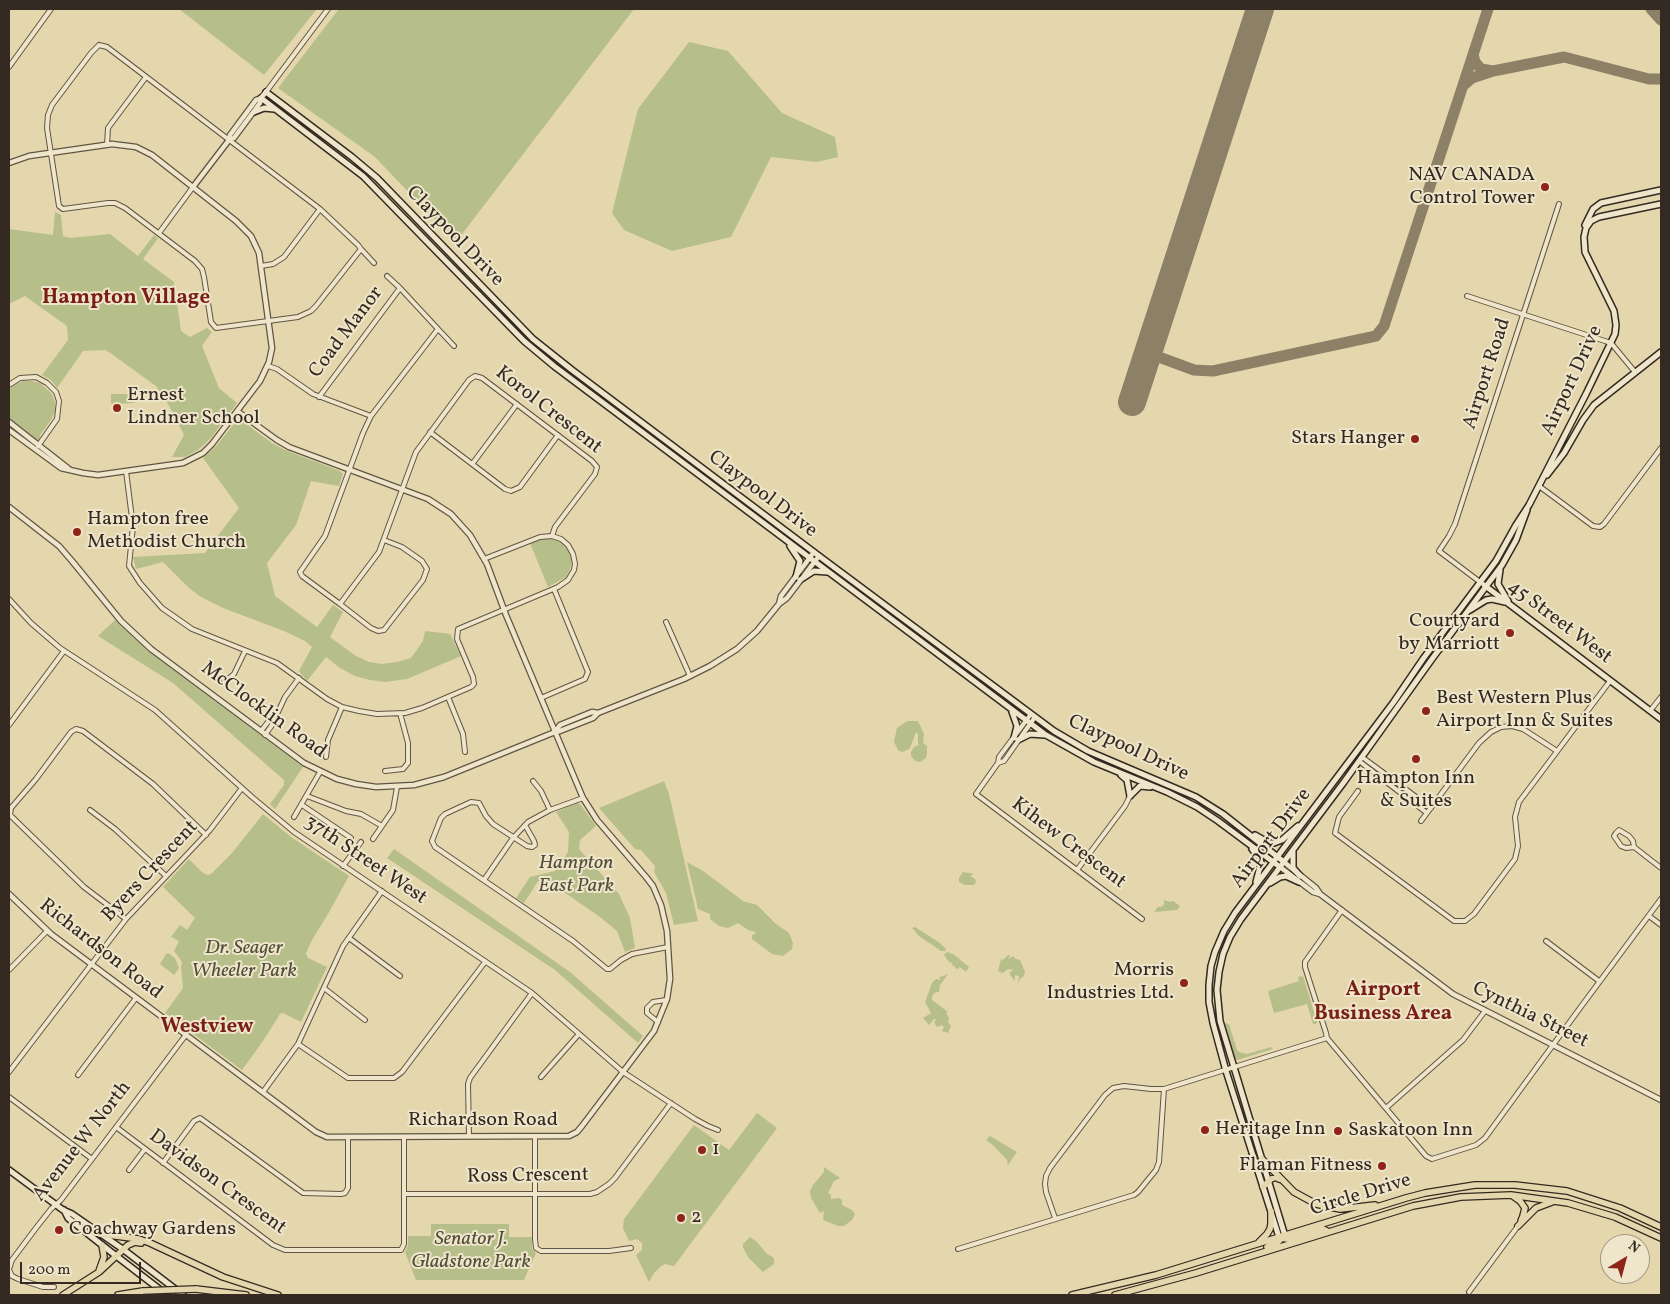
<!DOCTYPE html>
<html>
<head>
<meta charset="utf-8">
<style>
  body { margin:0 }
  #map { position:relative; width:1670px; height:1304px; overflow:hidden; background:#e5d7ad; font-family:Vollkorn,serif }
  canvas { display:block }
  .frame { position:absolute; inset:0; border:10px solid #342a21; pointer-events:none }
  .north { position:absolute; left:1600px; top:1234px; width:50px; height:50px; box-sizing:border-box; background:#eee5ca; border:1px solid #a49a86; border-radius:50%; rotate:37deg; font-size:14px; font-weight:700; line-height:20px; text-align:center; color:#342a21 }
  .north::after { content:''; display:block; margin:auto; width:18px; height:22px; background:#8f2418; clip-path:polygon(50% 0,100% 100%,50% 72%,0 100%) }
  .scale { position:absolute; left:20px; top:1262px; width:121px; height:22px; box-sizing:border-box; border:2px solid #342a21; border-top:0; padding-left:6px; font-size:15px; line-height:18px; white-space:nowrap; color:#342a21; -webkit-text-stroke:4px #eee5ca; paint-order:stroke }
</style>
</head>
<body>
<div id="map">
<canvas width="1670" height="1304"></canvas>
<div class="frame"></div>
<div class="north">N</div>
<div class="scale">200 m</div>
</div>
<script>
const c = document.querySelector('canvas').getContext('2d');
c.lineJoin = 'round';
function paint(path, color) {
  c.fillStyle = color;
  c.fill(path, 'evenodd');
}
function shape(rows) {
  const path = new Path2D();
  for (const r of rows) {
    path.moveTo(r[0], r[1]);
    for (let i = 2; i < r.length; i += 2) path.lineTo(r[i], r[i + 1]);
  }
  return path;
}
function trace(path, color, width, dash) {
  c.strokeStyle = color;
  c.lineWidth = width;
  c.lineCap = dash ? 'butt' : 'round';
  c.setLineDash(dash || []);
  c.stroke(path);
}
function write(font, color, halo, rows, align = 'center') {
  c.font = font + ' Vollkorn,serif';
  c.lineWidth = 4;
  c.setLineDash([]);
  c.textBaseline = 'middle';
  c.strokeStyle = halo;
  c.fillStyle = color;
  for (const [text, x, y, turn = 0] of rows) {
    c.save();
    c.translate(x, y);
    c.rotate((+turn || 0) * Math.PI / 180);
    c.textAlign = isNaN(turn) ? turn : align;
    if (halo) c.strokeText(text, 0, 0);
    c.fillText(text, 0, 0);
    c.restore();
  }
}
paint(shape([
  [179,9,317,9,264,75],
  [339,9,634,9,456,242,375,157,278,88],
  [689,42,728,51,782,113,835,137,838,157,817,162,771,157,731,237,672,251,624,230,612,213,638,109],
  [303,126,318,135,375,181,532,342,545,353,798,543,805,551,539,350,518,330,368,176],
  [55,212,61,215,63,236,70,238,110,234,138,256,154,235,158,238,143,259,174,282,181,331,190,337,207,328,212,332,202,346,219,388,237,403,211,438,198,450,185,457,172,457,184,435,167,402,156,386,106,350,83,351,57,388,51,380,42,375,68,340,67,326,25,296,9,304,9,229,53,235],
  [23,381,31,381,40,383,51,393,55,402,55,411,51,420,40,435,41,439,37,440,9,420,9,390,13,386],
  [111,394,135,394,135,403,111,404],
  [237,420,242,421,272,443,285,450,340,471,343,474,339,486,311,481,296,525,267,563,275,596,317,627,333,605,343,612,330,637,356,656,369,662,382,664,397,662,411,658,423,641,425,631,450,634,461,656,407,679,385,682,370,680,355,676,340,668,326,657,307,681,299,671,312,647,305,641,284,631,223,608,201,597,189,588,163,562,136,569,133,557,205,553,239,508,203,458,217,445],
  [547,538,557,540,564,545,570,553,572,561,570,569,566,577,548,587,530,543],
  [846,582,861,591,1023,715],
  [115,620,148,651,303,767,275,809,270,804,284,785,284,780,173,683,98,636],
  [907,721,918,721,924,734,923,743,927,746,927,752,926,758,920,762,915,761,911,756,911,752,914,747,919,745,918,744,918,735,916,732,910,748,907,750,902,752,898,750,894,742,897,728],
  [1063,743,1185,796,1214,813,1241,833,1205,809,1179,795,1093,758],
  [664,781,669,794,698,921,674,925,666,893,654,872,655,866,641,850,635,849,599,808],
  [577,803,580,804,596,826,580,840,579,849,619,894,630,918,635,948,625,952,617,931,600,917,548,881,538,881,524,903,516,898,530,877,555,871,568,852,569,832,556,812],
  [263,814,291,837,349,876,328,914,312,940,306,953,308,958,327,967,301,1022,283,1013,280,1014,263,1041,242,1070,165,1013,183,988,181,966,182,962,174,951,179,941,171,937,180,925,187,930,195,918,163,887,189,859,203,873,208,875,211,874,232,853],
  [394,849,570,972,643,1036,638,1043,555,970,387,858],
  [687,862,703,871,743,901,757,905,776,924,789,933,793,943,792,949,783,956,772,954,752,939,752,935,755,934,756,932,748,930,738,923,728,928,719,926,710,919,710,914,698,909],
  [963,872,974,874,970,876,975,879,976,882,974,885,965,885,959,882,959,878],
  [1164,900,1170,902,1173,901,1180,906,1177,910,1154,912,1158,907,1161,907,1164,905],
  [915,927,940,943,946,949,945,951,941,951,919,936,912,928],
  [947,952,953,954,969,967,966,972,960,967,958,969,955,968,955,965,953,967,952,963,949,962,944,955],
  [168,953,175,958,179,968,174,975,160,964,166,954],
  [1008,955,1010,955,1008,959,1013,956,1016,959,1020,960,1025,972,1024,976,1020,979,1018,985,1019,976,1015,975,1015,981,1010,975,1010,972,1014,970,1008,969,1003,973,998,971,1001,959,1003,960],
  [947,974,948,974,940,985,939,992,936,992,932,996,932,1000,948,1012,946,1013,949,1018,948,1022,951,1026,948,1033,942,1031,944,1027,942,1025,937,1027,936,1026,934,1022,936,1019,934,1019,929,1025,923,1018,931,1013,925,1002,932,983,936,979,941,980,939,977,944,976],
  [1303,976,1317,1022,1316,1024,1313,1024,1307,1004,1274,1013,1268,991,1299,981,1298,977],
  [1225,1023,1229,1024,1237,1050,1239,1052,1247,1054,1271,1047,1273,1049,1237,1060,1234,1057],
  [757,1113,777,1128,674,1266,665,1264,660,1267,654,1273,649,1282,636,1255,642,1250,642,1243,637,1239,629,1241,623,1228,624,1219,694,1125,729,1150],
  [990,1136,1017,1152,1008,1165,1007,1160,994,1146,986,1140],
  [824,1167,840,1178,834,1181,828,1193,831,1195,831,1199,839,1198,842,1200,842,1205,852,1210,855,1214,852,1220,844,1226,838,1226,823,1220,824,1211,820,1213,811,1198,810,1191,813,1185,824,1172],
  [431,1224,509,1224,509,1237,532,1237,532,1249,536,1253,524,1280,416,1280,405,1252,408,1245,408,1236,431,1236],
  [750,1237,757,1242,766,1253,774,1258,774,1264,763,1272,748,1257,743,1247,743,1244]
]), '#b6be89');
trace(shape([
  [1651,9,1661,20],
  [1493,71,1564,57,1649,79,1661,79],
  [1463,86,1472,78,1493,71,1481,69,1475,62,1473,54],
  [1148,353,1194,370,1213,371,1376,336,1384,326,1488,9]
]), '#8c8067', 11);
trace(shape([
  [1132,402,1260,9]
]), '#8c8067', 28);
const minor = shape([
  [99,45,107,47,320,209,358,245,361,249,316,306,311,311,298,317,216,328,211,322,204,277,202,269,195,261,162,236,125,208,115,203,108,203,63,209,59,206,47,128,48,115,52,105,91,53,99,45],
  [9,67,51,9],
  [266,92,328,9],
  [107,145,108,128,146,77],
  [159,233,193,187],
  [361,249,374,263],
  [261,266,273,264,284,257,320,209],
  [387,276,400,288],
  [1467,296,1611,343,1635,372],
  [438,329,454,346],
  [268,366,277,369,313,394,371,416],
  [9,385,20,378,36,377,47,383,56,392,59,401,57,419,38,446],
  [319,397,400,288,438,329,371,416,363,433,325,536,300,572,302,576,340,604,379,552,416,452,469,380,475,376,482,378,592,461,597,467,595,474,555,527,552,536],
  [430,432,505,489,511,491,520,487,558,435],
  [473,463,517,404],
  [126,471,133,526,129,566,140,583,162,608,192,629,277,663,327,699,342,707,359,711,377,714,405,713,422,708,471,687,474,684,473,677,457,639,458,629,558,587,568,580,574,570,575,564,573,554,568,545,561,539,552,536,540,537,484,559],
  [1539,486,1593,526,1600,527,1604,524,1661,448],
  [1480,582,1439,551,1449,536,1455,524,1559,204],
  [9,599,31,623,60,648,155,710,252,797,294,832,532,993,623,1072,695,1119,708,1126,718,1130],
  [340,604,371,628,378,631,384,630,423,580,427,569,422,561,402,547,384,540],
  [666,622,690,676],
  [223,683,234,674,245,651],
  [448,697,463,734,465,752],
  [541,698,585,679,588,672,554,589],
  [1650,711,1661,697],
  [1031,714,999,757,998,763,976,794,1142,919],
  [9,725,64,651],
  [261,731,268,722,274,719],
  [265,735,272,725,285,697,299,678],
  [326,757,328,740,342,707],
  [1362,757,1431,808],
  [1359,761,1427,813],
  [998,763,1004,761,1035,717],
  [385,771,403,769,408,763,408,743,400,713],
  [533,781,541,791,550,810],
  [1358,791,1339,817,1335,833,1454,921,1465,921,1474,914,1515,859,1518,846,1515,817,1519,802,1610,681],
  [307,796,346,811,361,814,382,826],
  [302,805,351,838],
  [90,810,115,829,166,876],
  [294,817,320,772],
  [1421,821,1479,743,1491,732,1501,727,1512,726,1523,729,1557,751],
  [525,825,534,841,535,845,532,847,527,846,493,824,486,816,479,803,471,802,445,814,441,818,432,841,435,847,573,941,607,969,610,969,621,960,632,954,668,947],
  [373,839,393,810,397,787],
  [1634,847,1626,848,1621,846,1614,836,1616,833,1619,830,1629,836,1633,841,1634,847,1661,868],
  [343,866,361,842],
  [1077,870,1125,806,1130,796],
  [484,880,513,838,528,822,550,810,583,798],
  [1342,910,1305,962,1305,967,1326,1033,1327,1038,1426,1156,1432,1159,1476,1145,1485,1138,1580,1008,1661,899],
  [1649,916,1661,925],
  [126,919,84,887,10,815,11,808,36,779,71,732,76,729,83,731,153,784,206,835],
  [349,938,400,976],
  [1546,941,1599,981],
  [9,970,47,931],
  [324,988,365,1020],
  [658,1022,647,1013,647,1008,653,1002,666,1000],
  [298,1044,348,1078,394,1078,402,1072,485,962],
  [9,1072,126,919,210,830,242,788],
  [78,1075,136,998],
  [541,1077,579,1034],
  [263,1092,298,1044,343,946,382,891],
  [9,1097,92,1159],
  [1386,1108,1463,1040,1485,1011],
  [116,1127,273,1245,285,1250,401,1250,404,1244,404,1137],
  [469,1136,468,1084,470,1078,532,993],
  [535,1137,535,1239,536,1248,541,1251,609,1251,631,1248],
  [163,1163,194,1121,200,1118,303,1193,341,1194,345,1193,348,1188,348,1137],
  [129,1170,145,1149],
  [404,1194,590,1194,597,1192,609,1184,615,1178,671,1103],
  [1055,1218,1046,1192,1045,1184,1046,1176,1050,1168,1105,1095,1113,1088,1124,1086,1151,1089,1164,1089,1327,1038],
  [958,1249,1134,1195,1138,1192,1156,1170,1159,1162,1164,1089],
  [9,1269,12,1260,36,1228,51,1209,61,1200,185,1036],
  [9,1270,12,1276,18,1279,43,1287,54,1287],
  [1469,1292,1518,1226]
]);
const tertiary = shape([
  [229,140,234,138,260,103,261,98,266,92],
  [9,163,29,156,112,144,136,147,152,155,236,221,251,236,259,253,272,348,269,362,260,381,212,444,203,453,183,463,98,475,83,473,61,468,9,430],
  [193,187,229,140,230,135,256,100,261,98],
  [9,422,69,469],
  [9,507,59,546,72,561,121,621,151,649,304,763,337,779,356,784,376,787,414,785,444,777,555,732,560,731,593,718,598,713,684,679,710,666,737,649,757,631,779,604,787,598,819,556],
  [779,604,781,596,814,552],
  [555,732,560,725,592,712,598,713],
  [1284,862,1316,888,1320,894,1453,994,1661,1100],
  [1280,867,1313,892,1320,894],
  [9,894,51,934,316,1132,327,1137,569,1136,577,1132,582,1126,654,1031,667,999,670,979,667,931,661,905,653,886,646,877,597,820,583,798,506,615,487,564,470,535,451,514,428,499,289,447,277,440,237,411]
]);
const secondary = shape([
  [266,92,352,157,377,178,533,339,572,370,819,556,1054,731,1088,751,1196,797,1223,814,1284,862],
  [261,98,363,176,524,341,554,366,1046,735,1094,762,1167,792,1197,807,1218,821,1280,867],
  [254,112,264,108,274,109],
  [1585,225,1593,209,1601,203,1661,190],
  [1547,475,1564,453,1583,420,1594,405,1661,352],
  [790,546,800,561,796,577],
  [1500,570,1498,584,1508,601],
  [800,580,814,571,827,572],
  [1484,585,1661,719],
  [1470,610,1486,600,1492,599,1505,602],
  [1012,712,1017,726,1014,738],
  [1018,740,1030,734,1044,735],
  [1121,775,1127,780,1130,796],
  [1130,796,1140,786,1150,787],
  [1255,835,1269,843,1274,843,1282,840,1298,826],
  [1252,849,1260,859,1261,863,1256,882],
  [1293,852,1293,868,1300,876],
  [1270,883,1280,877,1286,876,1299,882],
  [9,1170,63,1210,72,1214,124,1250,183,1295],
  [64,1210,68,1218,102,1245,167,1295],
  [1285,1236,1220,1021,1217,990,1219,972,1223,954,1230,937,1241,919,1344,782,1432,659,1502,565,1516,540,1527,510],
  [1279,1237,1226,1071,1213,1023,1209,1002,1209,985,1211,966,1215,952,1224,931,1235,913,1393,703,1423,659,1496,561,1516,525,1529,505,1586,394,1615,334,1616,325,1614,311,1585,252,1584,237,1586,228,1591,221,1599,217,1661,204]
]);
const trunk = shape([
  [1262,1159,1294,1192,1316,1204,1340,1209,1375,1205],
  [1263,1187,1271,1179,1276,1177,1279,1179],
  [1513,1196,1520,1201,1525,1208,1523,1216,1521,1221],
  [1518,1226,1536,1208,1552,1202],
  [100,1234,139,1239,150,1243,223,1277,278,1295],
  [1281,1238,1287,1239,1323,1229,1327,1231],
  [1259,1242,1267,1234,1270,1229,1271,1224,1271,1211],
  [1267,1247,1278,1242,1284,1236],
  [99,1271,104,1257,102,1245],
  [196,1289,246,1295],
  [63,1295,99,1272,128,1245,135,1242,141,1243],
  [118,1295,143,1291],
  [1072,1295,1156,1275,1406,1198,1425,1193,1475,1185,1515,1185,1567,1191,1620,1208,1661,1227],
  [1115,1295,1196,1273,1413,1206,1461,1197,1511,1195,1568,1203,1615,1217,1661,1238]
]);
trace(minor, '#605544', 6);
trace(tertiary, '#605544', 7);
trace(secondary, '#342a21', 8);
trace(trunk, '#342a21', 8);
trace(minor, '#eee5ca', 4);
trace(tertiary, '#eee5ca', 4.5);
trace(secondary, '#eee5ca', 5);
trace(trunk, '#e5d7ad', 5.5);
const trunkBridge = shape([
  [143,1291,196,1289]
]);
trace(trunkBridge, '#342a21', 8, []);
trace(trunkBridge, '#e5d7ad', 5.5);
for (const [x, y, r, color] of [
  [1545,187,5,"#8f2418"],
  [117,408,5,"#8f2418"],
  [1415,439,5,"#8f2418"],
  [77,532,5,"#8f2418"],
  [1510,633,5,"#8f2418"],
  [1426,711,5,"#8f2418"],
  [1416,759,5,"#8f2418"],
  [1184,983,5,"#8f2418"],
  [1205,1130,5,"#8f2418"],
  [1338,1131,5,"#8f2418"],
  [702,1150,5,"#8f2418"],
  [1382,1166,5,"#8f2418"],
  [681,1218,5,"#8f2418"],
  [59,1230,5,"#8f2418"]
]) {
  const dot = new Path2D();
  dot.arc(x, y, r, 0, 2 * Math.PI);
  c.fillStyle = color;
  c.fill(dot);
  trace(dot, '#eee5ca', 2);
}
write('20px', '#342a21', '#eee5ca', [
  ["NAV CANADA",1535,176,"right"],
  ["Control Tower",1535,199,"right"],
  ["Ernest",127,396],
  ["Lindner School",127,419],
  ["Stars Hanger",1405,439,"right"],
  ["Hampton free",87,520],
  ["Methodist Church",87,543],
  ["Courtyard",1500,622,"right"],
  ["by Marriott",1500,645,"right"],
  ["Best Western Plus",1436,699],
  ["Airport Inn & Suites",1436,722],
  ["Hampton Inn",1416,779,"center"],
  ["& Suites",1416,802,"center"],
  ["Morris",1174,971,"right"],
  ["Industries Ltd.",1174,994,"right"],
  ["Heritage Inn",1215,1130],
  ["Saskatoon Inn",1348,1131],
  ["1",712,1150],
  ["Flaman Fitness",1372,1166,"right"],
  ["2",691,1218],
  ["Coachway Gardens",69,1230]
], 'left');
write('20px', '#342a21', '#eee5ca', [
  ["Claypool Drive",454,237,46],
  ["Coad Manor",347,333,-53],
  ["Airport Road",1488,374,-72],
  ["Airport Drive",1573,381,-65],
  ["Korol Crescent",548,411,38],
  ["Claypool Drive",762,495,37],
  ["45 Street West",1559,623,37],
  ["McClocklin Road",263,711,36],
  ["Claypool Drive",1128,749,25],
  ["Airport Drive",1272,839,-53],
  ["Kihew Crescent",1068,844,37],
  ["37th Street West",365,861,34],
  ["Byers Crescent",151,872,-47],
  ["Richardson Road",100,950,38],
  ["Cynthia Street",1530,1016,26],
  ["Richardson Road",483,1121],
  ["Avenue W North",83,1142,-52],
  ["Ross Crescent",528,1177,-1],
  ["Davidson Crescent",217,1183,36],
  ["Circle Drive",1361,1196,-17]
]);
write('italic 20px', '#544f3b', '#eee5ca', [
  ["Hampton",576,864],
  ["East Park",576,887],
  ["Dr. Seager",244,949],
  ["Wheeler Park",244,972],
  ["Senator J.",471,1240],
  ["Gladstone Park",471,1263]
]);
write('bold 21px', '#7a1f14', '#eee5ca', [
  ["Hampton Village",126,299],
  ["Airport",1383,991],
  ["Business Area",1383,1015],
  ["Westview",207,1028]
]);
</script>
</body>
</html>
